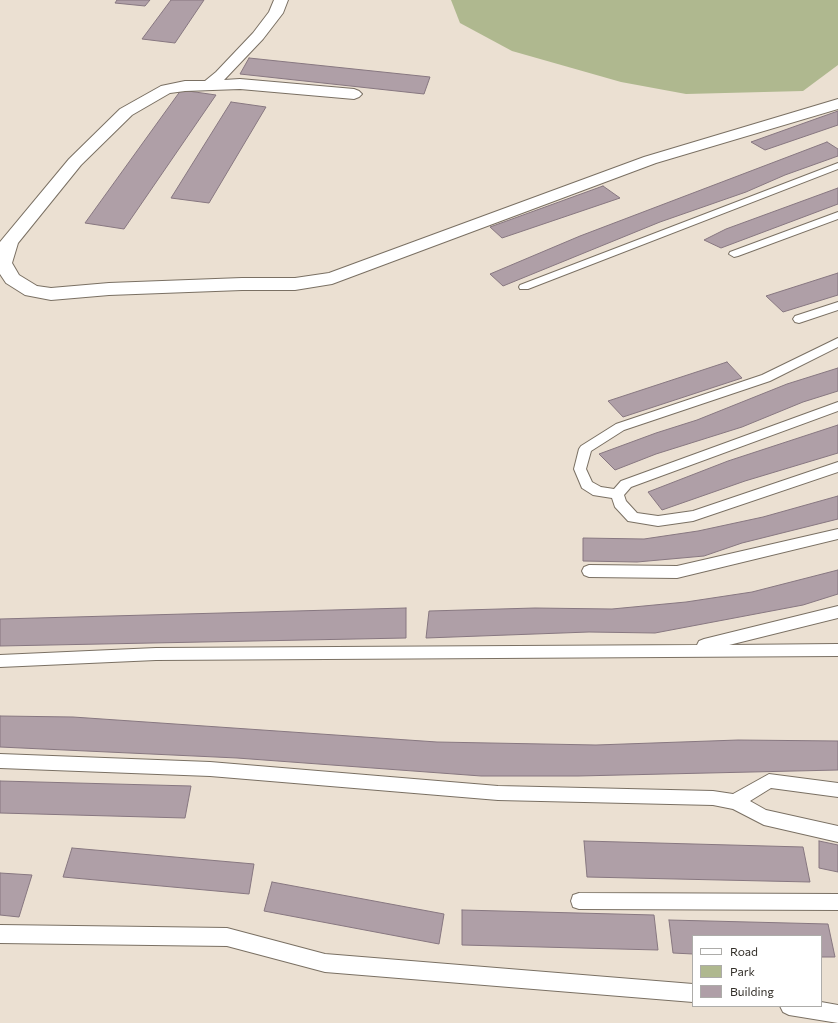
<!DOCTYPE html>
<html>
<head>
<meta charset="utf-8">
<style>
  body { margin:0 }
  #map { position:relative; width:838px; height:1023px; overflow:hidden; background:#ebe0d2; font-family:Commissioner,sans-serif }
  canvas { display:block }
  .legend { position:absolute; left:692px; top:935px; width:130px; height:72px; box-sizing:border-box; background:#fff; border:1px solid #adaca9; margin:0; padding:5px 7px; list-style:none; font-size:12px; color:#332f29 }
  .legend li { display:flex; align-items:center; gap:8px; height:20px }
  .legend b { width:20px; border:1px solid #adaca9 }
</style>
</head>
<body>
<div id="map">
<canvas width="838" height="1023"></canvas>
<ul class="legend">
<li><b style="height:5px;background:#fff"></b>Road</li>
<li><b style="height:11px;background:#afb88f"></b>Park</li>
<li><b style="height:11px;background:#af9fa7"></b>Building</li>
</ul>
</div>
<script>
const c = document.querySelector('canvas').getContext('2d');
c.lineJoin = 'round';
function paint(path, color) {
  c.fillStyle = color;
  c.fill(path, 'evenodd');
}
function shape(rows) {
  const path = new Path2D();
  for (const r of rows) {
    path.moveTo(r[0], r[1]);
    for (let i = 2; i < r.length; i += 2) path.lineTo(r[i], r[i + 1]);
  }
  return path;
}
function trace(path, color, width, dash) {
  c.strokeStyle = color;
  c.lineWidth = width;
  c.lineCap = dash ? 'butt' : 'round';
  c.setLineDash(dash || []);
  c.stroke(path);
}
paint(shape([
  [451,0,838,0,838,65,803,91,686,94,621,82,512,51,460,23]
]), '#afb88f');
const building = shape([
  [117,0,150,0,145,6,115,3,117,0],
  [171,0,204,0,175,43,142,39,171,0],
  [249,58,430,77,424,94,240,74,249,58],
  [181,90,216,95,124,229,85,223,181,90],
  [231,102,266,107,209,203,171,198,231,102],
  [838,111,838,125,765,150,751,142,838,111],
  [827,142,838,149,838,156,785,175,746,192,660,222,503,286,490,274,580,236,827,142],
  [603,186,620,198,502,238,490,227,603,186],
  [838,188,838,204,721,248,704,240,726,229,838,188],
  [838,273,838,295,783,312,766,296,838,273],
  [727,362,742,378,623,417,608,401,727,362],
  [838,368,838,391,803,402,742,427,656,454,615,470,599,454,656,433,697,420,787,384,838,368],
  [838,425,838,453,745,481,662,510,648,492,728,461,838,425],
  [838,496,838,519,742,543,704,556,637,562,583,561,583,538,644,539,698,531,763,517,838,496],
  [838,570,838,594,803,605,655,633,589,632,426,638,429,611,535,608,612,609,686,602,752,592,838,570],
  [406,608,406,638,0,646,0,619,406,608],
  [0,716,73,717,437,742,596,745,738,740,838,741,838,770,578,776,481,776,237,758,0,747,0,716],
  [0,781,191,786,185,818,0,813,0,781],
  [584,841,803,847,810,882,587,877,584,841],
  [819,841,838,845,838,872,819,868,819,841],
  [72,848,254,864,249,894,63,877,72,848],
  [0,873,32,875,19,917,0,915,0,873],
  [272,882,444,914,439,944,264,911,272,882],
  [462,910,654,915,658,950,462,945,462,910],
  [669,920,828,924,835,957,821,957,821,936,693,936,693,954,673,953,669,920]
]);
paint(building, '#af9fa7');
trace(building, '#877780', 1);
const lane = shape([
  [838,163,838,169,528,289,520,289,519,287,520,285,838,163],
  [838,212,838,219,738,256,734,257,729,254,730,252,838,212],
  [838,302,838,310,799,323,795,322,793,319,795,316,838,302],
  [838,338,838,347,770,381,624,430,591,451,586,469,592,482,601,487,614,489,621,481,838,402,838,411,631,487,624,495,626,501,637,513,658,516,693,511,838,462,838,472,693,521,658,526,628,521,615,507,612,498,593,495,582,488,574,469,579,449,581,446,616,424,762,375,838,338],
  [838,529,838,539,677,578,589,577,584,575,582,571,584,567,589,565,677,566,838,529],
  [838,606,838,618,729,645,838,644,838,656,156,660,0,667,0,655,156,648,697,645,699,641,704,639,838,606],
  [0,754,210,762,498,786,713,791,733,794,769,774,838,783,838,797,771,788,750,801,766,810,838,826,838,842,764,825,733,809,713,805,498,800,210,776,0,768,0,754],
  [579,893,838,894,838,910,579,909,573,907,571,901,573,895,579,893],
  [0,925,227,928,325,954,693,984,693,1002,325,972,227,946,0,943,0,925],
  [821,1002,838,1005,838,1023,789,1015,783,1012,780,1006,821,1006,821,1002]
]);
const street = shape([
  [274,0,288,0,283,13,263,39,224,80,240,79,354,89,359,91,362,94,359,97,354,99,240,89,185,91,170,93,132,115,81,165,18,243,12,263,19,275,37,286,51,288,109,283,242,278,295,278,329,273,644,157,838,99,838,109,656,163,332,284,295,290,242,290,109,295,51,300,25,295,6,283,0,274,0,242,69,159,120,109,161,86,185,81,205,81,216,72,253,33,269,12,274,0]
]);
trace(lane, '#7a7063', 2);
trace(street, '#7a7063', 2);
paint(lane, '#fff');
paint(street, '#fff');
</script>
</body>
</html>
